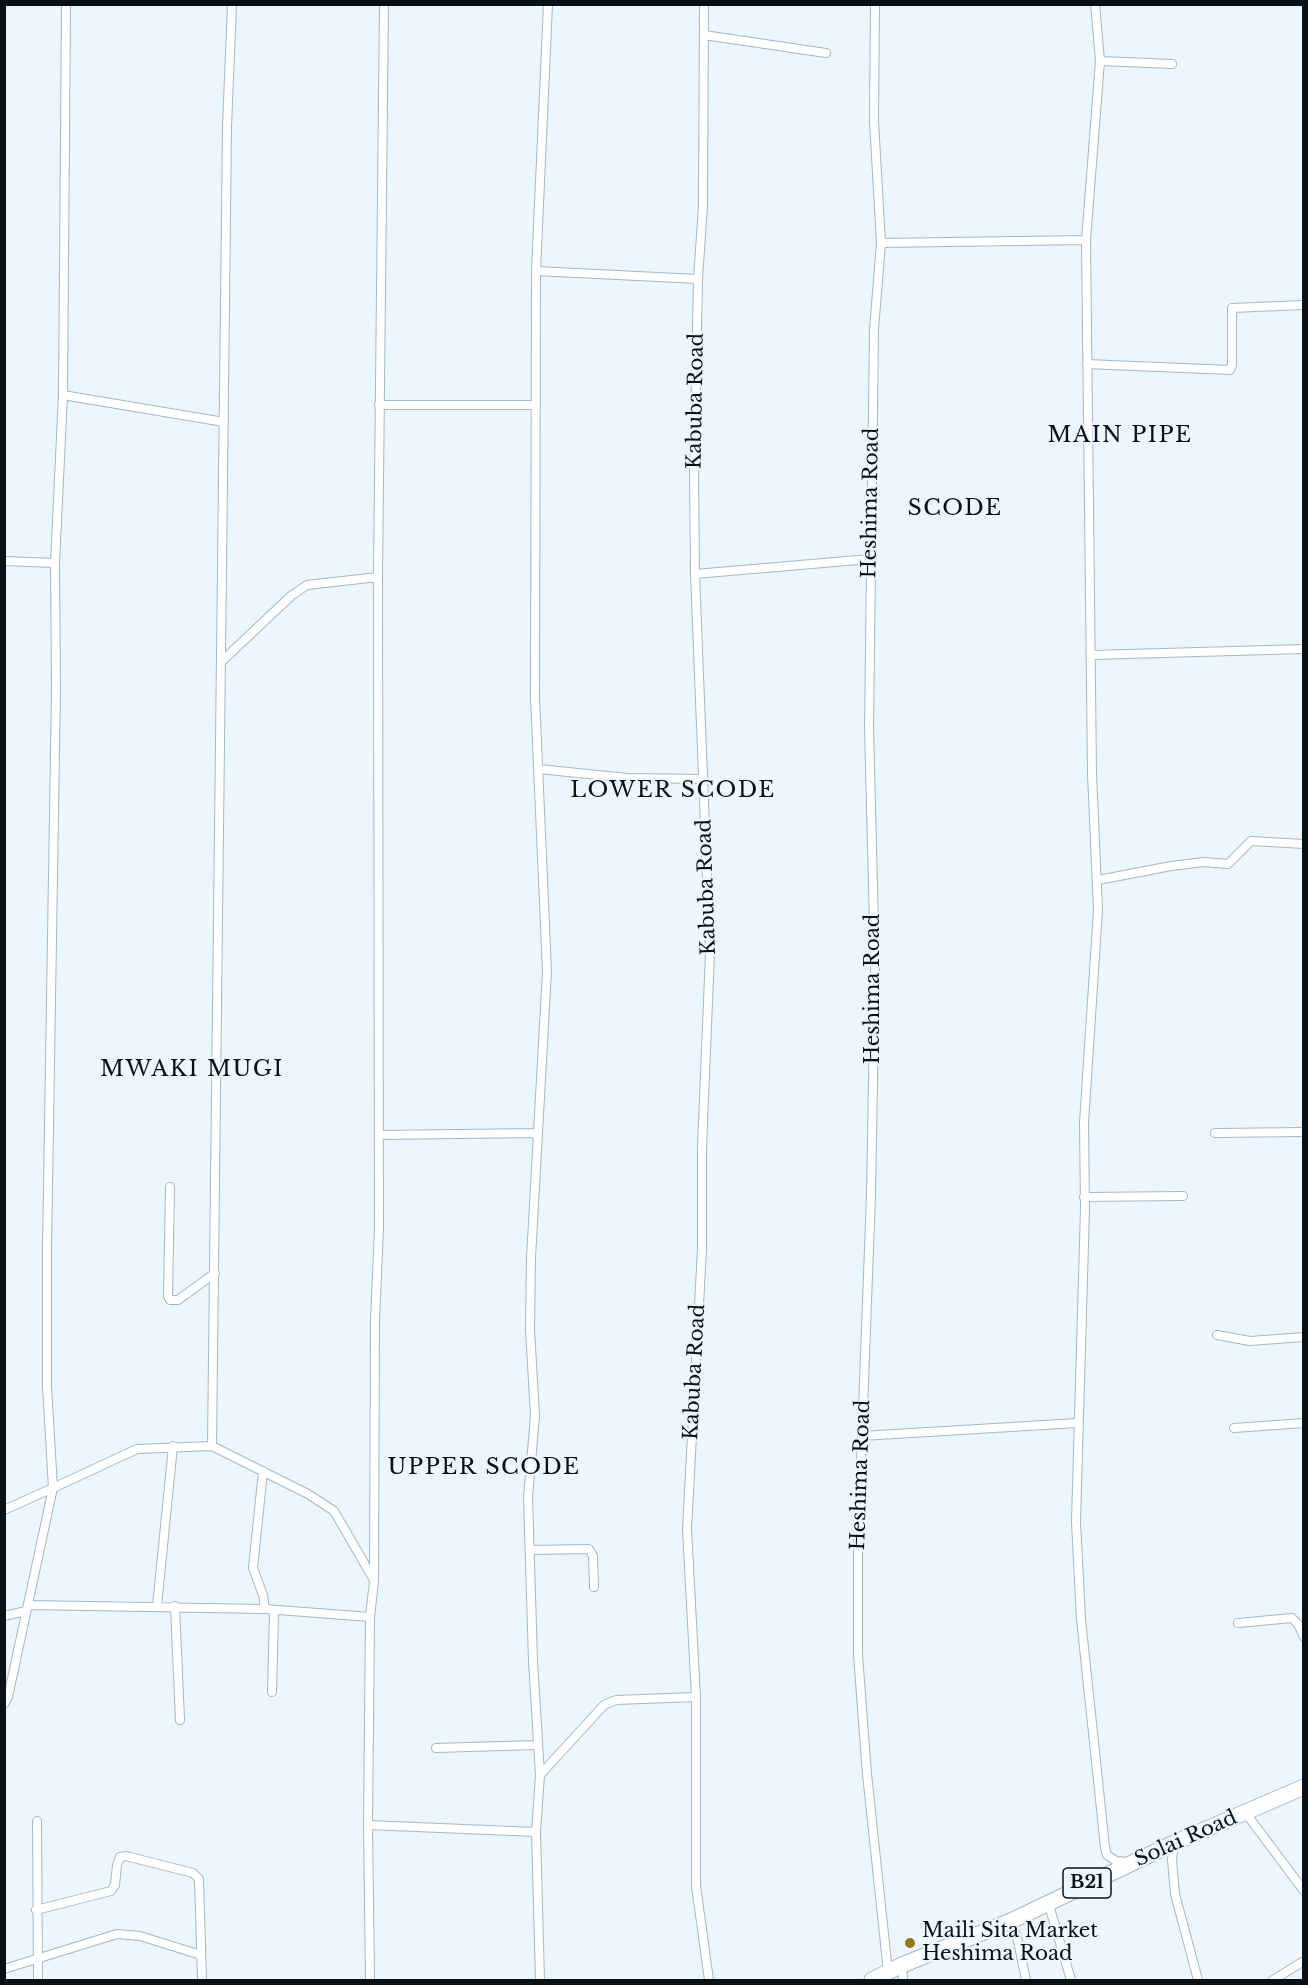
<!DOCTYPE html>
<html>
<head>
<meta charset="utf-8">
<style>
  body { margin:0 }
  #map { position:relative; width:1308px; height:1985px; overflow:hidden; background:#ecf6fe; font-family:"Libre Baskerville",serif }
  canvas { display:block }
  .frame { position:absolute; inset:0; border:6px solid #091118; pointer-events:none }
</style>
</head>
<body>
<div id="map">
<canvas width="1308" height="1985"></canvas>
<div class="frame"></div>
</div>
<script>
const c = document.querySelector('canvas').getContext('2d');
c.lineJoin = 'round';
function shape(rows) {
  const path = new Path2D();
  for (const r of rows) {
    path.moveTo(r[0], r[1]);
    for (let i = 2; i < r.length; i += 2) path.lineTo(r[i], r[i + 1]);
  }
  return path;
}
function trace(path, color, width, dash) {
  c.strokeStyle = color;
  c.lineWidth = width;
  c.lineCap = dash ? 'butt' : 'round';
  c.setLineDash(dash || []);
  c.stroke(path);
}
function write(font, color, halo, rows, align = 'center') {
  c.font = font + ' "Libre Baskerville",serif';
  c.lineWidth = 4.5;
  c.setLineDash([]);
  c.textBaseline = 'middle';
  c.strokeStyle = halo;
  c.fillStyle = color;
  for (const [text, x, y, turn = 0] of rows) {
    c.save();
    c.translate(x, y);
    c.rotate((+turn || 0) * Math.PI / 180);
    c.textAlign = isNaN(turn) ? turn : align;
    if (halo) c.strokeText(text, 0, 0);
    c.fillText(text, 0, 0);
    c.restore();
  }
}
const street = shape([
  [704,4,703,206,698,279,694,470,695,574,710,953,702,1147,702,1249,687,1529,696,1697,696,1886,709,1980],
  [875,4,874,121,881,243,874,329,869,727,875,966,871,1195,858,1542,858,1655,867,1774,888,1972],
  [1095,4,1100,61,1086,240,1092,774,1098,910,1084,1123,1085,1208,1076,1522,1081,1619,1105,1847,1107,1855,1116,1861,1128,1862],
  [704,35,826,53],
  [1100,61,1172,64],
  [881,243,1086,240],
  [536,271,698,279],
  [1087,364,1230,370,1232,365,1232,308,1304,305],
  [63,395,224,422],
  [379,405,536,405],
  [4,561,55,563],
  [695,574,870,559],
  [1092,655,1304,649],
  [222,661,291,596,307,585,378,577],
  [539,769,627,778,702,779],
  [1098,880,1171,866,1204,862,1228,864,1251,841,1304,844],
  [1215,1133,1304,1132],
  [379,1135,537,1133],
  [170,1187,168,1296,170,1300,178,1300,215,1273],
  [1084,1197,1183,1196],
  [1217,1335,1250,1341,1304,1337],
  [1234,1428,1304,1423],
  [862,1436,1077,1423],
  [212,1446,227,127,232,4],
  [263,1471,253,1568,263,1595,265,1609],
  [4,1510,53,1488,47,1386,47,1249,56,689,55,563,63,395,66,4],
  [530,1550,589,1549,593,1556,594,1587],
  [28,1605,265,1609,370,1617],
  [157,1606,173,1446],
  [175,1606,180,1720],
  [4,1616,26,1611],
  [1238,1623,1292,1618,1298,1624,1304,1637],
  [272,1692,274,1611],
  [4,1704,8,1697,53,1488,137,1449,212,1446,308,1494,334,1511,374,1580],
  [436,1748,536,1745],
  [540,1775,604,1705,616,1700,696,1697],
  [1245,1812,1304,1891],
  [37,1821,38,1980],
  [368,1825,536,1832],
  [1174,1844,1172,1860,1175,1894,1198,1980],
  [1048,1902,1071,1980],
  [36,1910,111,1891,115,1885,117,1865,120,1857,126,1856,193,1873,199,1879,202,1980],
  [1011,1921,1018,1941,1026,1980],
  [902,1965,903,1980],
  [4,1969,117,1934,140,1936,201,1955],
  [370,1980,368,1825,370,1617,374,1581,375,1321,379,1229,378,577,384,4],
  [540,1980,536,1832,540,1775,533,1661,528,1497,535,1416,530,1330,531,1258,547,971,535,697,536,271,548,4],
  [1273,1980,1304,1961]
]);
const highway = shape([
  [872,1980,902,1965,1011,1921,1174,1843,1304,1787]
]);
trace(street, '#a1b8cc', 10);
trace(highway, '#a1b8cc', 17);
trace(street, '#fff', 8);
trace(highway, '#fff', 15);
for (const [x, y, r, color] of [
  [910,1943,6,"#957921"]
]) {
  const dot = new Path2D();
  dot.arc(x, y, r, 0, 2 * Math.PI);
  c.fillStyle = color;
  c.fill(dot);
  trace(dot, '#ecf6fe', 2);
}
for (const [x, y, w] of [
  [1087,1883,48]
]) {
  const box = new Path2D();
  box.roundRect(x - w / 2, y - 15, w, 30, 4.5);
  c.fillStyle = '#ecf6fe';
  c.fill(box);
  trace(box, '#091118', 1.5);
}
write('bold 18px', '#091118', null, [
  ["B21",1087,1883]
]);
write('20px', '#091118', '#ecf6fe', [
  ["Kabuba Road",696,401,-89],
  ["Heshima Road",871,503,-89],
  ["Kabuba Road",707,887,-92],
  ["Heshima Road",873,989,-90],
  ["Kabuba Road",695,1372,-87],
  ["Heshima Road",861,1475,-88],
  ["Solai Road",1186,1839,-24]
]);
write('20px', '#091118', '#ecf6fe', [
  ["Maili Sita Market",922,1931],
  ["Heshima Road",922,1954]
], 'left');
c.letterSpacing = '1.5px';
write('22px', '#091118', '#ecf6fe', [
  ["MAIN PIPE",1120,436],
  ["SCODE",955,509],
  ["LOWER SCODE",673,791],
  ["MWAKI MUGI",192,1070],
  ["UPPER SCODE",484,1468]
]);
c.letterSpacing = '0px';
</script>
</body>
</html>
